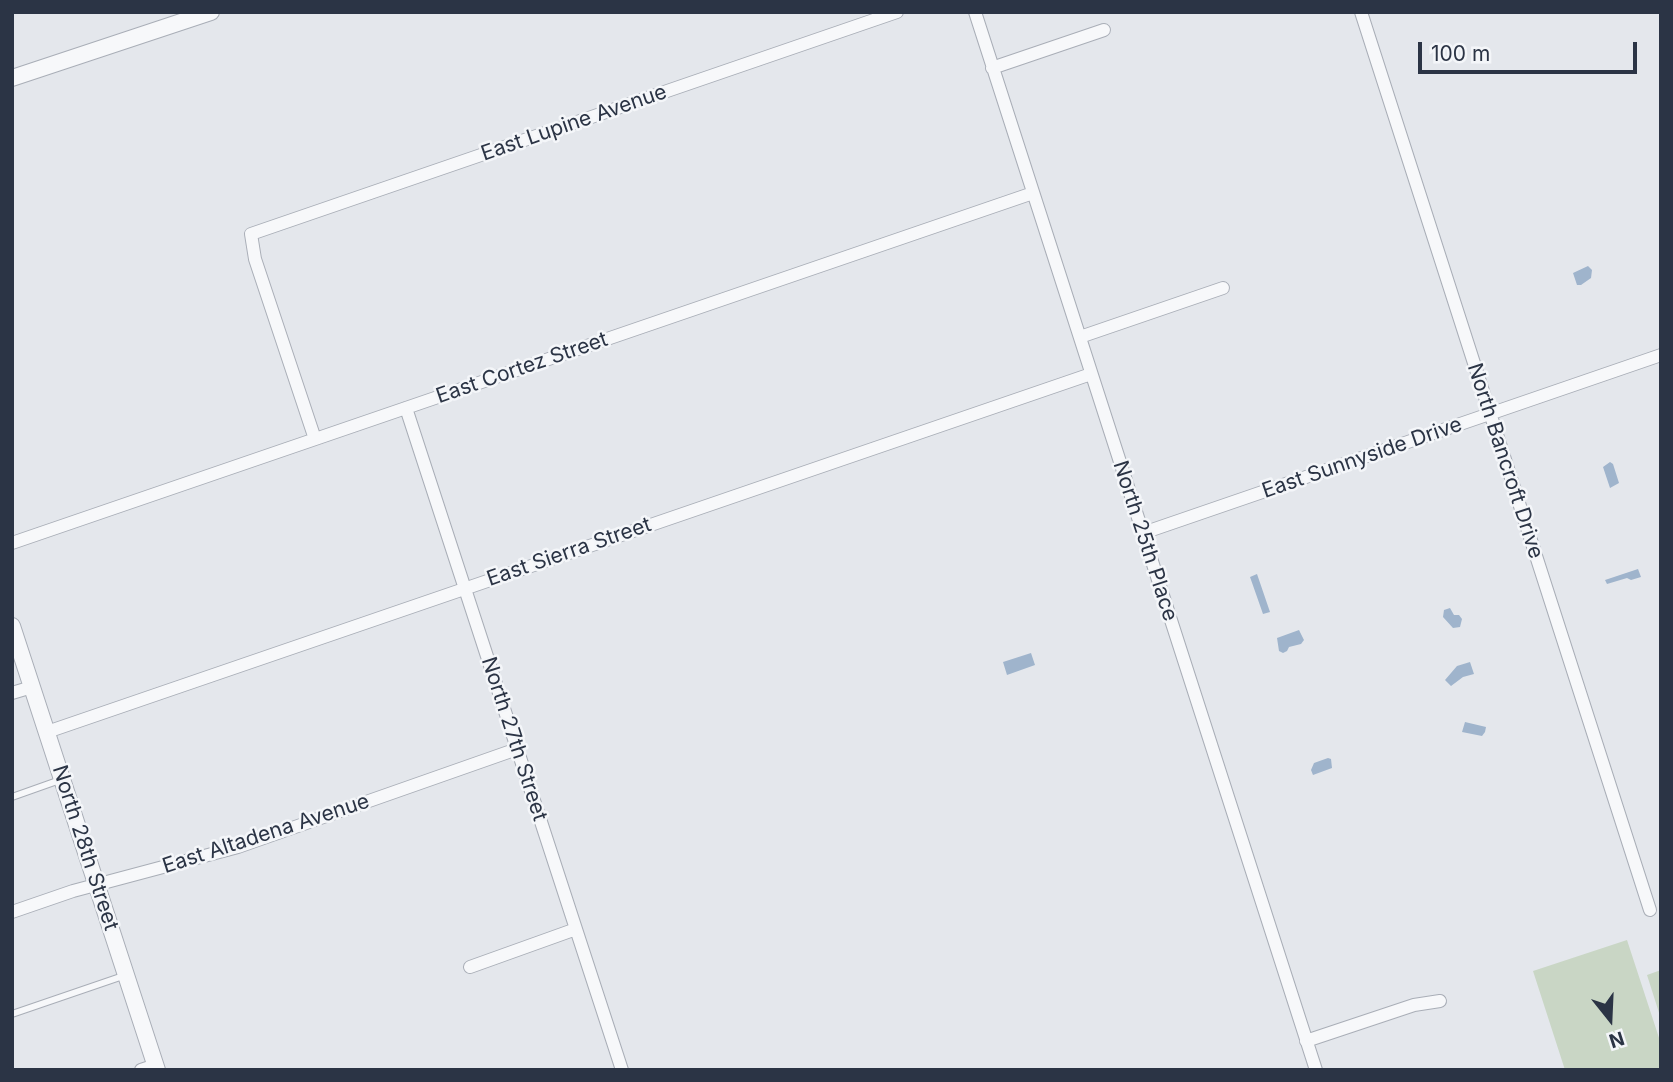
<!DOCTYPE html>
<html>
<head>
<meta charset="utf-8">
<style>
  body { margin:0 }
  #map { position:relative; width:1673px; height:1082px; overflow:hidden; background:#e4e7ec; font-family:Inter,sans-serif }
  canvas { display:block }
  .frame { position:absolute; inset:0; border:14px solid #2b3445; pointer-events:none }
  .north { position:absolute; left:1575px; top:984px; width:70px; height:70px; -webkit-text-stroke:5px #f4f6f9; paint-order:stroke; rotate:162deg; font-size:19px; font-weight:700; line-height:28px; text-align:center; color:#2b3445 }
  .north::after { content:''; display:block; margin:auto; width:24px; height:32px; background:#2b3445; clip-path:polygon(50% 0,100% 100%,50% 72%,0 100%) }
  .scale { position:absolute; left:1418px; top:42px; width:219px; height:32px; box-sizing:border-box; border:4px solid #2b3445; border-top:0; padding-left:9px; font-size:21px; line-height:24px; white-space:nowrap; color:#2b3445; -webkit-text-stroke:5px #f4f6f9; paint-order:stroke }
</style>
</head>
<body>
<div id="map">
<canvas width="1673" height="1082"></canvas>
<div class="frame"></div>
<div class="north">N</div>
<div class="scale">100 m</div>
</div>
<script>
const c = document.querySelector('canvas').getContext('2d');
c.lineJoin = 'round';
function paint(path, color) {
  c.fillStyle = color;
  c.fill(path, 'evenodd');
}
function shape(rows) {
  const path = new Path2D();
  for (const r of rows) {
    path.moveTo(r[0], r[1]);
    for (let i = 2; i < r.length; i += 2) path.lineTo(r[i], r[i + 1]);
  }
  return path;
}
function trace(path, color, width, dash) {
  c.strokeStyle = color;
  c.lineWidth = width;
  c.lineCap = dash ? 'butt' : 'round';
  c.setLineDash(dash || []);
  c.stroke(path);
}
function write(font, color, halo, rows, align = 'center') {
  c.font = font + ' Inter,sans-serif';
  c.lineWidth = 5;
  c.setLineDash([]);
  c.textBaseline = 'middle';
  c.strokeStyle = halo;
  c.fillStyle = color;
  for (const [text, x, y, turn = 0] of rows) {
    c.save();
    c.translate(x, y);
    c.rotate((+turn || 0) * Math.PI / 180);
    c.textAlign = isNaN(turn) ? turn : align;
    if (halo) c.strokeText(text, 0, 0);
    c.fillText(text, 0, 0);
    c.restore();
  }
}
paint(shape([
  [1627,940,1661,1044,1661,1070,1565,1070,1533,971],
  [1661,970,1661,1019,1647,975]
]), '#c9d6c5');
paint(shape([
  [1588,266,1592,270,1591,278,1581,285,1577,285,1573,273],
  [1610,462,1613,464,1619,483,1610,488,1603,467],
  [1638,569,1641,577,1631,580,1627,578,1607,584,1605,580],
  [1257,574,1270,612,1263,614,1250,577],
  [1450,608,1454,615,1459,615,1462,619,1460,627,1453,628,1443,617,1444,610],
  [1299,630,1304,640,1301,644,1289,647,1287,651,1283,653,1279,651,1277,638],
  [1031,653,1035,665,1007,675,1003,662],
  [1470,662,1474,674,1463,677,1451,686,1445,680,1457,666],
  [1465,722,1486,727,1485,732,1482,736,1462,732],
  [1328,758,1331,759,1332,768,1313,775,1311,770,1314,763]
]), '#9fb4cc');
const service = shape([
  [12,797,60,780],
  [12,1014,126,975]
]);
const minor = shape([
  [975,12,1316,1070],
  [1361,12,1650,910],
  [992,68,1104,30],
  [1080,337,1223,288],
  [406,408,622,1070],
  [315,439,255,259,251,234,897,12],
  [1143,533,1661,355],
  [12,543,1033,193],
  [12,693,32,687],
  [47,732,1091,374],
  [12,912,73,891,238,847,517,749],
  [470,967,576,929],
  [1306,1041,1414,1005,1440,1001],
  [141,1070,156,1065]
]);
const tertiary = shape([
  [12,78,211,12],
  [12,626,157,1070]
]);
trace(service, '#a9aeb7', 8);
trace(minor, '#a9aeb7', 14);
trace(tertiary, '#a9aeb7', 18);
trace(service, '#f7f8fa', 6);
trace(minor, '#f7f8fa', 12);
trace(tertiary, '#f7f8fa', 16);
write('21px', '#2b3445', '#f4f6f9', [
  ["East Lupine Avenue",574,123,-19],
  ["East Cortez Street",522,368,-19],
  ["East Sunnyside Drive",1362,458,-19],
  ["North Bancroft Drive",1505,461,72],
  ["North 25th Place",1145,541,72],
  ["East Sierra Street",569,552,-19],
  ["North 27th Street",514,739,72],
  ["East Altadena Avenue",266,834,-18],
  ["North 28th Street",85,848,72]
]);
</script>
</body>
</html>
